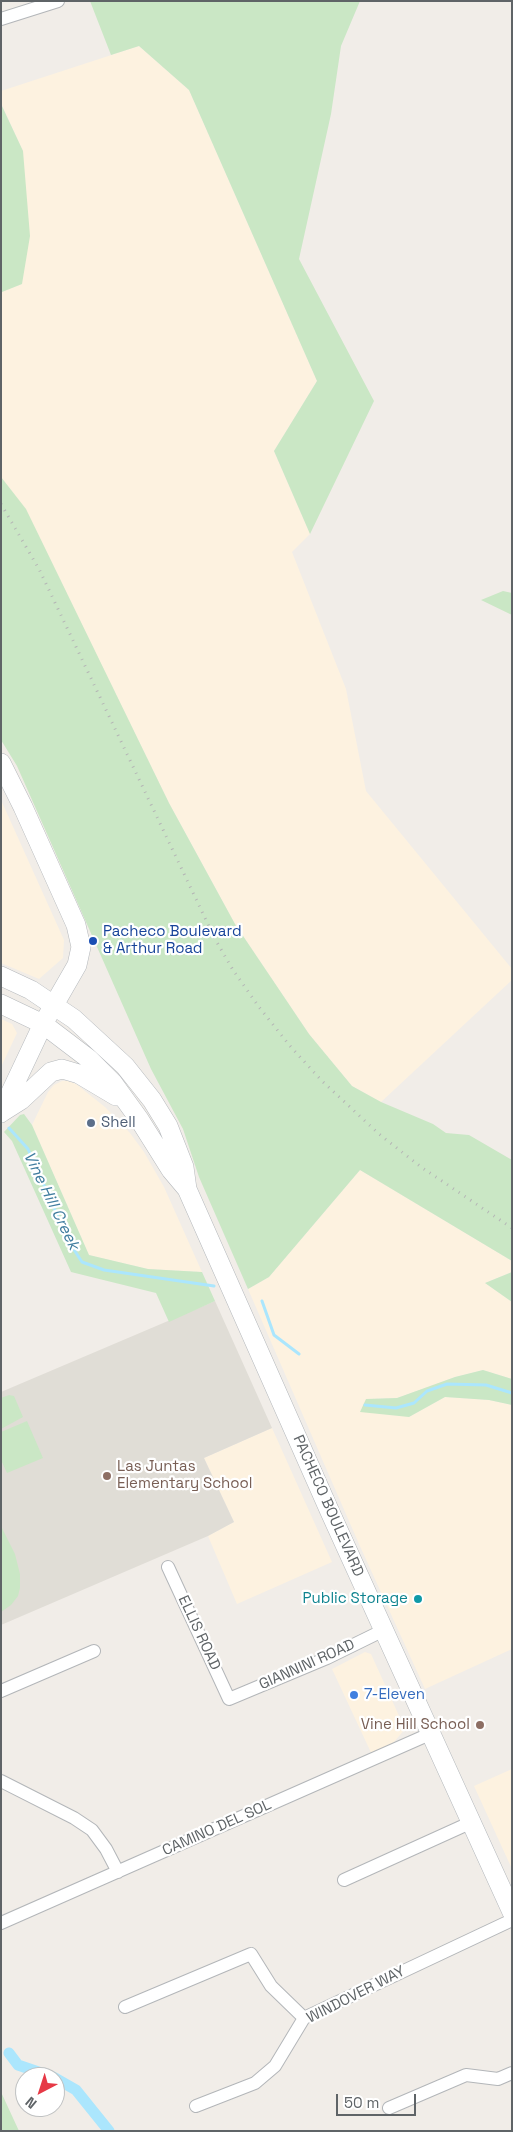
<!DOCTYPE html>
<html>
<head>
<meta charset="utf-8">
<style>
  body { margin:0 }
  #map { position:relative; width:513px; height:2132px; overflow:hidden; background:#f1ede8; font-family:"Space Grotesk",sans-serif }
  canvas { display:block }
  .frame { position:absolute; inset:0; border:2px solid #5f6467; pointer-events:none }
  .north { position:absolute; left:15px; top:2067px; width:50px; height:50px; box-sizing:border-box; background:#fff; border:1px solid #bfc1c2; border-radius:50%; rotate:220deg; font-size:14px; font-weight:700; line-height:20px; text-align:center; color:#5f6467 }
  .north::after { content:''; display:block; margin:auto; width:18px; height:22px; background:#e63946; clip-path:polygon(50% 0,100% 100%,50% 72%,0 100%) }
  .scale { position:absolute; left:336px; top:2094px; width:80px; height:22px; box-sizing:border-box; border:2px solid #5f6467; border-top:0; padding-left:6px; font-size:15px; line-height:18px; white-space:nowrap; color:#5f6467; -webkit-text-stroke:4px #fff; paint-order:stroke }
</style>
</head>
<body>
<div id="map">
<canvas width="513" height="2132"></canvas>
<div class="frame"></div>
<div class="north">N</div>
<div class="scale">50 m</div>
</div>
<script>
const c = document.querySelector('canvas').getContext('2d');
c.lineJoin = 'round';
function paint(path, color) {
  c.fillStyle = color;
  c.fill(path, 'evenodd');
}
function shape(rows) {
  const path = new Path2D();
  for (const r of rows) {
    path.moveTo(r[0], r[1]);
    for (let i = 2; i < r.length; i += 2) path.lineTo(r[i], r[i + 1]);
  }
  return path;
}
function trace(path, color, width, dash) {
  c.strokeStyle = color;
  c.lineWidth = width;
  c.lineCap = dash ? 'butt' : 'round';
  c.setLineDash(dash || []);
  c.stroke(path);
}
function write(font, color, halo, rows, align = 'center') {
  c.font = font + ' "Space Grotesk",sans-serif';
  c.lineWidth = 4.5;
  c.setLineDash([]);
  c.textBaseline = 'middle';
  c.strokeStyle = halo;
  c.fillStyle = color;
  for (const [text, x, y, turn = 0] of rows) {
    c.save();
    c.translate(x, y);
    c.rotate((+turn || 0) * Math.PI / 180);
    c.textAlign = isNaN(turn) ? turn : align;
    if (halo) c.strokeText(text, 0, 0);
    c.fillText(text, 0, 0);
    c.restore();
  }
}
paint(shape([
  [139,46,189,90,317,381,274,451,310,534,292,552,346,689,366,791,512,969,512,980,381,1102,352,1086,309,1034,235,924,169,803,26,510,1,477,1,292,22,284,23,151,1,103,1,91],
  [1,800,64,940,63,958,39,979,1,963],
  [1,1019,12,1024,17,1033,1,1067],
  [62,1081,68,1081,76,1084,105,1107,130,1133,144,1152,164,1187,202,1272,148,1269,89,1255,32,1125,48,1092,54,1085],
  [360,1170,512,1261,512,1272,485,1283,512,1302,512,1379,483,1370,455,1377,397,1398,367,1399,409,1417,445,1397,489,1400,512,1405,512,1649,425,1689,359,1544,248,1289,269,1277],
  [272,1428,332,1562,237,1604,208,1536,234,1522,204,1458],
  [365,1652,371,1654,405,1729,383,1755,374,1759,332,1669],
  [512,1769,512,1869,474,1786]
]), '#fdf2e0');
paint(shape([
  [215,1301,272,1428,204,1458,234,1522,208,1536,1,1625,1,1392]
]), '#e0ddd6');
paint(shape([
  [90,1,360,1,341,46,331,114,299,259,374,401,310,534,274,451,317,381,189,90,139,46,111,55],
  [1,104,23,151,30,236,22,284,2,292],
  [1,477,26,509,169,803,235,924,309,1034,352,1086,381,1102,433,1124,446,1133,469,1135,512,1160,512,1261,360,1170,269,1277,248,1289,199,1177,183,1129,151,1069,17,766,1,740],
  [503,591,512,593,512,615,481,600],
  [24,1114,32,1125,89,1255,148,1269,202,1272,215,1301,169,1322,156,1293,71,1272,12,1141,4,1132,20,1115],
  [512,1272,512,1302,485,1283],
  [483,1370,512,1379,512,1405,489,1400,445,1397,409,1417,360,1412,366,1399,397,1398,455,1377],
  [9,1395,14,1396,23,1417,1,1429,1,1398],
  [27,1421,43,1458,7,1473,1,1460,1,1432],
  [1,1526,15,1554,20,1574,20,1588,18,1596,11,1605,1,1612],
  [1,2092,19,2131,1,2131]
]), '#cae7c5');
trace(shape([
  [9,1128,28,1149,69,1242,82,1262,104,1270,214,1286],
  [262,1301,274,1335,299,1354],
  [365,1405,396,1408,414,1403,427,1391,447,1384,486,1385,512,1393]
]), '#abe6fd', 3);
trace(shape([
  [9,2053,18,2065,53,2077],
  [55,2078,76,2090,109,2131]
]), '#abe6fd', 11);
const minor = shape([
  [1,19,58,1],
  [168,1567,229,1699,327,1658,384,1630],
  [1,1691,94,1651],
  [1,1781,74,1818,92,1830,106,1849,118,1872],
  [344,1880,472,1822],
  [1,1923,432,1733],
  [125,2007,251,1954,271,1986,304,2018],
  [196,2106,255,2083,275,2066,304,2018,512,1920],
  [389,2108,466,2075,498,2079,512,2073]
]);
const secondary = shape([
  [1,763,23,807,76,925,81,947,77,965,43,1024,1,1113],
  [1,976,31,990,74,1019,125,1066,152,1100,168,1126,184,1167,187,1189],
  [1,1004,43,1024,89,1059,113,1083,139,1119,171,1170,187,1189,330,1512,512,1912],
  [2,1112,21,1100,51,1072,62,1069,79,1074,116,1096]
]);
trace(minor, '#b3b6b9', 14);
trace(secondary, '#b4b8bc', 20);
trace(minor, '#fff', 12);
trace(secondary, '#fff', 19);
trace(shape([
  [1,504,39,569,215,939,233,970,259,1007,290,1046,322,1081,379,1134,421,1167,512,1228]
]), '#b4b5b5', 3, [1, 6]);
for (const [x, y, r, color] of [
  [93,941,5,"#1a4fb4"],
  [91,1123,5,"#5c6f8a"],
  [107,1476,5,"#8d6e63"],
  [418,1599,5,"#0f9aa8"],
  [354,1695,5,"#3f7fe0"],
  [480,1725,5,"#8d6e63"]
]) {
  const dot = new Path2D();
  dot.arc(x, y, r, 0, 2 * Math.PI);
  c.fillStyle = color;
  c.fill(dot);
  trace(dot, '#fff', 2);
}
write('15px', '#164399', '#fff', [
  ["Pacheco Boulevard",103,932],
  ["& Arthur Road",103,949]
], 'left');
write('15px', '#4e5e75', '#fff', [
  ["Shell",101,1123]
], 'left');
write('15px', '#785e54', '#fff', [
  ["Las Juntas",117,1467],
  ["Elementary School",117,1484],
  ["Vine Hill School",470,1725,"right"]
], 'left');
write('15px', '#5f6467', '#fff', [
  ["PACHECO BOULEVARD",328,1506,66],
  ["ELLIS ROAD",199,1633,65],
  ["GIANNINI ROAD",307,1665,-24],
  ["CAMINO DEL SOL",217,1828,-24],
  ["WINDOVER WAY",356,1995,-27]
]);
write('15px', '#0d838f', '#fff', [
  ["Public Storage",408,1599]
], 'right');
write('15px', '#366cbe', '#fff', [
  ["7-Eleven",364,1695]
], 'left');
write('italic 16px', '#407d9f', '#fff', [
  ["Vine Hill Creek",51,1201,64]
]);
</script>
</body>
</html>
